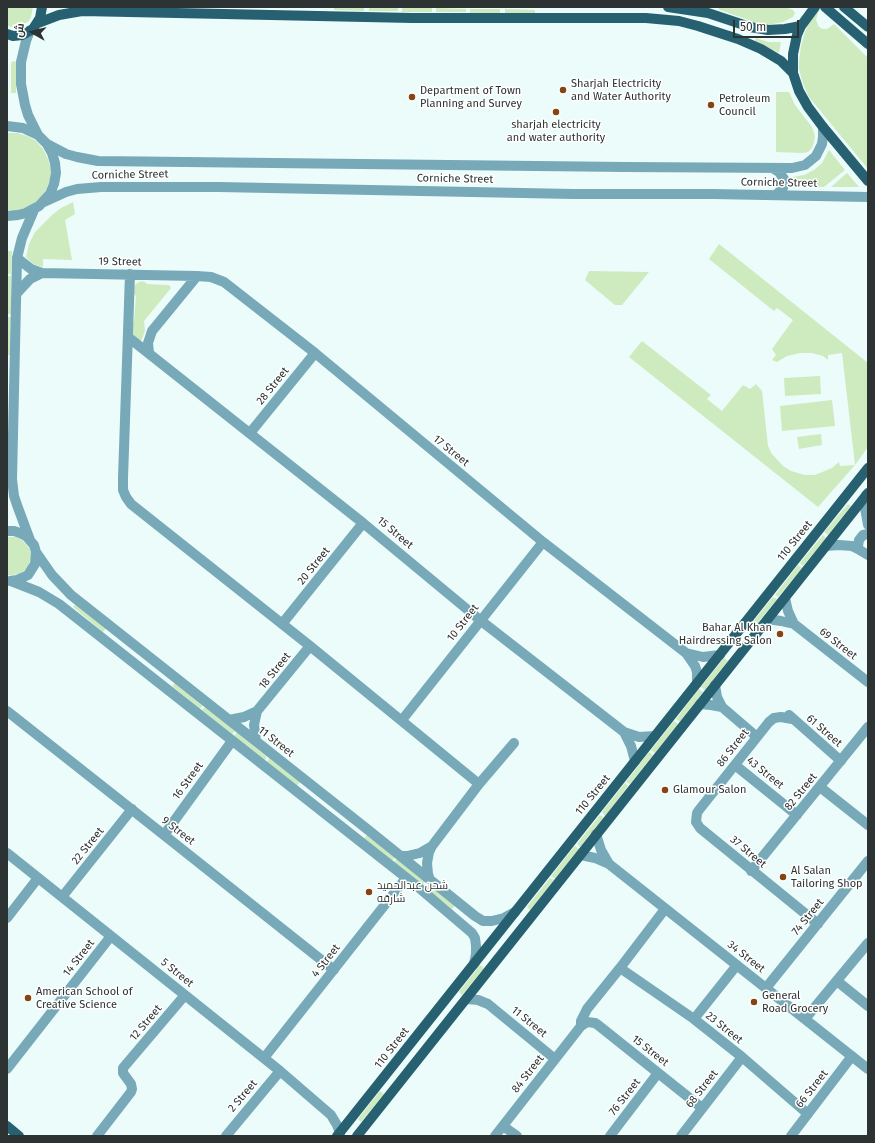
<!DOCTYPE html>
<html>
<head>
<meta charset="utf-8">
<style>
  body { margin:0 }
  #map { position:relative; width:875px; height:1143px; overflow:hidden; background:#ecfcfa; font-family:"Fira Sans",Cairo,sans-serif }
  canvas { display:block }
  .frame { position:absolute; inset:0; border:8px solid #2d3333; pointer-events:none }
  .north { position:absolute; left:12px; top:12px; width:40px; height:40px; -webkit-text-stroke:3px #fff; paint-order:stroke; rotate:278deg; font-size:11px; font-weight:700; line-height:16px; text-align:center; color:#2d3333 }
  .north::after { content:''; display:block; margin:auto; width:14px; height:18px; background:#2d3333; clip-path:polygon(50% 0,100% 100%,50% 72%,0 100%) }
  .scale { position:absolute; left:733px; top:20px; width:66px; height:18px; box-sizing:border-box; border:2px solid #2d3333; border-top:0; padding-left:5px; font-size:12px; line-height:14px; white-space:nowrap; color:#2d3333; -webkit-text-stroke:3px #fff; paint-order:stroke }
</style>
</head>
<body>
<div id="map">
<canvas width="875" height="1143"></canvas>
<div class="frame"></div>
<div class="north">ش</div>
<div class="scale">50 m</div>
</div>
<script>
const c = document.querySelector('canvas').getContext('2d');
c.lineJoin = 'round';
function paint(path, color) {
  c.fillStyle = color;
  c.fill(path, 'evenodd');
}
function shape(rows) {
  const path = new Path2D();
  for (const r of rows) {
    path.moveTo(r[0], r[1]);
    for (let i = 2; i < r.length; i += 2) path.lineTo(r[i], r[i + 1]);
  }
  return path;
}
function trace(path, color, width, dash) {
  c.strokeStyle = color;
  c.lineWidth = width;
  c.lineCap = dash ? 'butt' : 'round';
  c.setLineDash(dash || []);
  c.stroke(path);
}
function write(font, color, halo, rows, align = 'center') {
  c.font = font + ' "Fira Sans",Cairo,sans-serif';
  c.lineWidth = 3;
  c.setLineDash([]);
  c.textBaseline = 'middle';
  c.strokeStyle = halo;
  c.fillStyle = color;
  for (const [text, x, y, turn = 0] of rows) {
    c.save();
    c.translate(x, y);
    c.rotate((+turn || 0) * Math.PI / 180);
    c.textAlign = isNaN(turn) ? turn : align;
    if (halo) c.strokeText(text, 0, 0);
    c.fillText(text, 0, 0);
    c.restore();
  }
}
paint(shape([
  [7,7,33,7,31,17,29,21,21,26,12,27,7,26],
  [334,7,364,7,364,11,334,10],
  [369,7,398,8,398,11,369,11],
  [717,7,785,7,793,10,795,13,793,17,783,22,767,25,757,23,720,10],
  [402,8,432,8,432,12,402,12],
  [436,8,466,9,466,12,436,12],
  [470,9,500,9,500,13,470,13],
  [505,9,535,10,535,14,505,13],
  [819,10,816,20,819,27,823,29,827,29,834,24,868,58,868,169,809,97,803,84,799,69,799,61,801,46,804,35,808,25],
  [756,38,768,42,781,42,779,53,755,41],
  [13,61,16,62,16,93,11,93,11,63],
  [776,92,789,92,795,105,812,127,815,136,814,142,812,148,808,152,802,153,776,152,776,99,777,99,776,98],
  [7,133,17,133,27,136,36,141,43,149,48,159,51,169,50,180,46,190,40,198,32,205,22,210,12,211,7,210],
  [829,150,845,170,824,187,793,186,793,177,804,175,814,170,822,163],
  [847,173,859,187,831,187],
  [73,202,75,214,65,220,72,260,43,259,43,267,33,264,26,257,29,244,35,232,52,215,61,208],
  [719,244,868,363,868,447,855,465,818,507,629,357,642,341,711,395,707,399,722,411,743,385,750,389,756,384,762,391,768,446,772,454,783,466,791,471,805,475,815,475,832,468,839,462,840,466,855,465,842,353,828,355,828,360,823,356,812,353,800,353,787,356,777,362,772,360,776,355,772,349,793,320,777,308,774,311,709,259],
  [7,251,12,251,11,274,7,274],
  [589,271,649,272,622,305,615,305,585,280],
  [7,276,11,276,11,314,7,314],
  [142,281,145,282,147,284,169,285,171,288,144,321,145,331,142,339,140,341,132,333,131,325,134,321,136,296,132,293,135,285,137,283],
  [7,317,11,317,10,355,7,355],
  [820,376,821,394,785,396,784,378],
  [832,400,835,426,782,431,780,406],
  [821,434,822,445,799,449,797,437],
  [848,504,851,506,828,535,824,532],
  [823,535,826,538,803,566,800,563],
  [7,537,17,537,22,540,26,544,30,549,31,555,30,561,28,566,24,571,18,574,12,575,7,575],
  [798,565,802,568,778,597,775,595],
  [773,597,777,599,756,625,753,622],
  [76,604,106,628,103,632,73,607],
  [724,658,728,661,705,690,701,687],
  [175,683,203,705,200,709,172,686],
  [699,689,703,692,680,722,676,719],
  [205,707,235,731,232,734,202,710],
  [674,721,678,724,655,753,651,750],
  [237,732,267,757,265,760,234,736],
  [649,752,653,755,630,784,626,782],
  [269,758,300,782,297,786,267,762],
  [625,783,628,786,605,816,602,812],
  [600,815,604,818,580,847,577,844],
  [367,835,395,857,392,861,364,839],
  [575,846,579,849,555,879,551,876],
  [397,859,425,882,422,885,393,863],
  [550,878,554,880,530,910,527,907],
  [427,883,455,906,452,909,424,887],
  [480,965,484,968,462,995,459,992],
  [380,1091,384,1094,361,1122,358,1119]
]), '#ceeabf');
trace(shape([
  [30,31,26,41,21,62,21,84,25,105,28,115,38,135],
  [7,126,23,128,38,135,47,144,52,153,55,163,56,173,54,184,50,194,39,206,26,213,18,215,7,216],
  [47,144,66,154,77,157,98,161,624,167,792,168,805,165,816,156,822,144,823,137,823,127],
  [774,169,779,172,784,179,783,188,776,195],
  [44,202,66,192,77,189,101,187,219,187,573,194,713,194,868,197],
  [17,258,31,269,42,273,197,276,211,277,224,282,315,353,543,542,686,653,695,666,697,672,697,683],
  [130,274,123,478,123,490,126,497,131,504,310,646,479,784],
  [17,293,30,279,42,273],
  [128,337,363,523,480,620,624,732,639,737,655,736],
  [149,353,148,343,152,331,197,276],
  [250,433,315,353],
  [866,495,865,508,868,525],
  [7,531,14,531,20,533,26,536,34,545,36,552,35,564,28,575,17,580,10,581],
  [30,540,17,505,14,496,12,479,17,258,22,238,34,210],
  [826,546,839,545,852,546,858,549,868,555],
  [858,549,858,546,859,540,863,535,868,534],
  [36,552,52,575,71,595,367,829,475,916,483,921,492,921,504,918,515,912],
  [11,581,39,592,59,604,418,887,472,933,475,938,476,946,476,954,474,964],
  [785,598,788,611,794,624,868,682],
  [768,619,781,621,794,624],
  [282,624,363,523],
  [686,653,703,657,720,655],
  [715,685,717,697,722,707,757,737],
  [700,704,711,705,722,707],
  [7,711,164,835,334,970],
  [789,715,841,761],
  [792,719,781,717,774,718,769,722,699,810,697,813,696,822,700,828,818,924],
  [229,720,244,717,257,711,310,646],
  [402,720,543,542],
  [624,732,631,746,635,761],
  [256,741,254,725,257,711],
  [735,765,797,815],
  [820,787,868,825],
  [596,834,601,850,609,864],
  [164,835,232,741],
  [7,853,280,1071,331,1115,337,1125,340,1133],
  [581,855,595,858,609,864,868,1069],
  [401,856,407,856,420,853,432,846],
  [751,871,868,727],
  [430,880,428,874,427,863,429,852,432,846,479,784,514,743],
  [62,897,132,809],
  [7,918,38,878],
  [620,968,694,1019,742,1057,808,1114],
  [837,981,868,1006],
  [766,988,868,861],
  [467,999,478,1000,488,1004,555,1059],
  [694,1019,737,965],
  [805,1019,868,943],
  [581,1026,581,1021,587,1009,620,968,665,909],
  [264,1058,406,878],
  [7,1069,111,936],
  [503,1126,517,1136],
  [97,1136,131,1092,132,1089,131,1084,123,1073,123,1068,185,995],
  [226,1136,280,1071],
  [495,1136,581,1026,587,1022,595,1023,598,1025,702,1108],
  [610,1136,658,1073],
  [681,1136,742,1057],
  [791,1136,852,1056]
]), '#77a9b8', 10);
trace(shape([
  [668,7,708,13,750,27,768,30,785,29,801,26],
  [825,7,868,44],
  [844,7,868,27],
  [38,23,59,15,82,11,412,18,646,18,679,21,698,26,738,39,761,49,781,61,793,73,799,91,808,107,823,127,868,181],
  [7,34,13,36,22,35,33,29,40,18,42,7],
  [793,73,793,54,797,35,801,26,815,7],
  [7,1126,19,1136],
  [337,1136,868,468],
  [357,1136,868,493]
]), '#276171', 10);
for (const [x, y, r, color] of [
  [563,90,4,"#864413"],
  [412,97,4,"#864413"],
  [711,105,4,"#864413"],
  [556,112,4,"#864413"],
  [780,634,4,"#864413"],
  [665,790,4,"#864413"],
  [783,877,4,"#864413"],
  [369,892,4,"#864413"],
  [28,998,4,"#864413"],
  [754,1002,4,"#864413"]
]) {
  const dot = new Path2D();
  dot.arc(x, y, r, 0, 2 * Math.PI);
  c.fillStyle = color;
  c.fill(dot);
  trace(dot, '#fff', 1.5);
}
write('11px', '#2d3333', '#fff', [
  ["Sharjah Electricity",571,84],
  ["and Water Authority",571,97],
  ["Department of Town",420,91],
  ["Planning and Survey",420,104],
  ["Petroleum",719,99],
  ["Council",719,112],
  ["sharjah electricity",556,125,"center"],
  ["and water authority",556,138,"center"],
  ["Bahar Al Khan",772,628,"right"],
  ["Hairdressing Salon",772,641,"right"],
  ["Glamour Salon",673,790],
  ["Al Salan",791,871],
  ["Tailoring Shop",791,884],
  ["شحن عبدالحميد",377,886],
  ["شارقه",377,899],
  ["American School of",36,992],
  ["Creative Science",36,1005],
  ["General",762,996],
  ["Road Grocery",762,1009]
], 'left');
write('11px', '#2d3333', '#fff', [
  ["Corniche Street",130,175,-1],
  ["Corniche Street",455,179,1],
  ["Corniche Street",779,183,1],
  ["19 Street",120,262,1],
  ["28 Street",273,386,-51],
  ["17 Street",451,451,39],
  ["15 Street",395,533,40],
  ["110 Street",795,541,-51],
  ["20 Street",314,566,-51],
  ["10 Street",463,623,-52],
  ["69 Street",838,644,38],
  ["18 Street",275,671,-51],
  ["61 Street",824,731,41],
  ["11 Street",276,742,38],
  ["86 Street",733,748,-52],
  ["43 Street",765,773,39],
  ["16 Street",188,781,-54],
  ["82 Street",801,792,-51],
  ["110 Street",593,795,-51],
  ["9 Street",178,831,38],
  ["22 Street",88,846,-51],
  ["37 Street",748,852,40],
  ["74 Street",808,917,-51],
  ["34 Street",746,957,38],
  ["14 Street",79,958,-52],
  ["4 Street",326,961,-52],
  ["5 Street",177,973,39],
  ["11 Street",529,1022,39],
  ["12 Street",146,1023,-50],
  ["23 Street",724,1028,39],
  ["110 Street",392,1048,-52],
  ["15 Street",650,1051,38],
  ["84 Street",528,1074,-52],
  ["68 Street",702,1089,-52],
  ["66 Street",812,1089,-52],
  ["2 Street",243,1096,-50],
  ["76 Street",625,1097,-52]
]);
</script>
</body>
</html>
